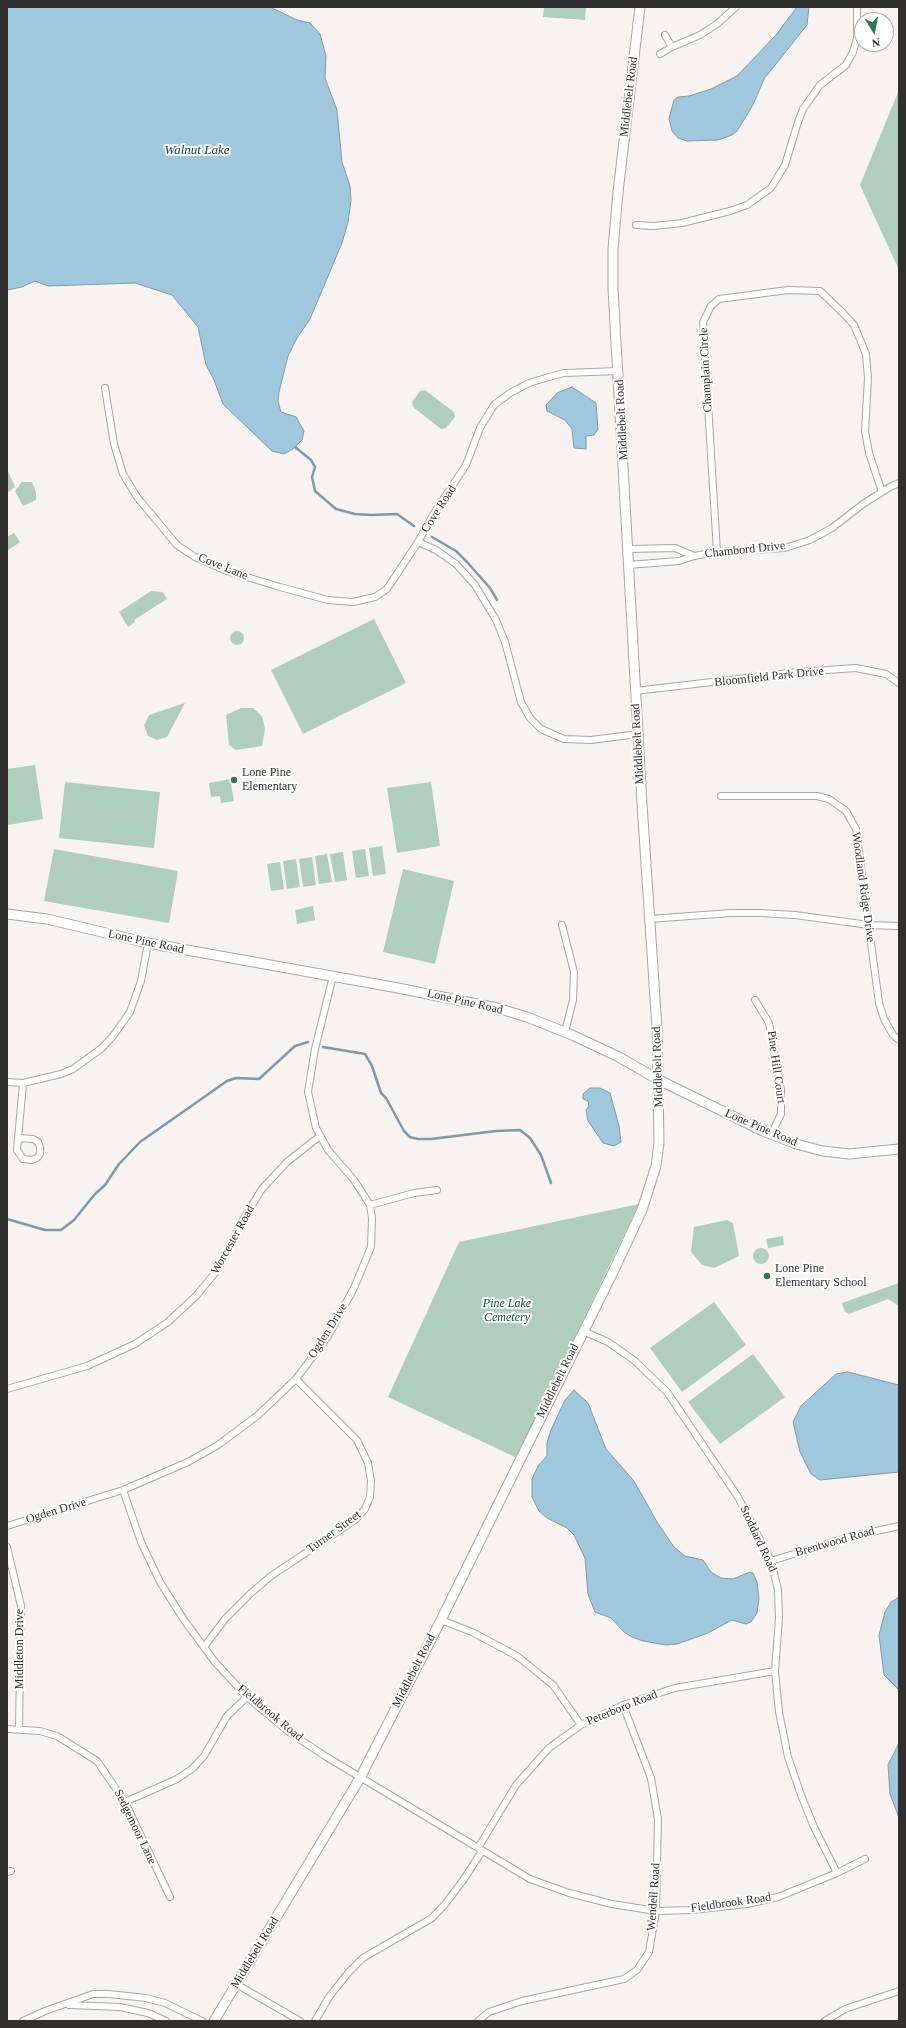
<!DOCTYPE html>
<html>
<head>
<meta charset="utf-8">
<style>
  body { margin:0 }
  #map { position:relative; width:906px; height:2028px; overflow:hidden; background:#f8f3f0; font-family:Georgia,serif }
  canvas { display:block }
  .frame { position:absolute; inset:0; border:8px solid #32302f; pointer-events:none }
  .north { position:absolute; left:854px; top:12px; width:40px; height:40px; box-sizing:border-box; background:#fff; border:1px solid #adacac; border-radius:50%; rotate:170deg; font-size:11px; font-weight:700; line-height:16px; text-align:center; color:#32302f }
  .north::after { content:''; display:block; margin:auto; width:14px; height:18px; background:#2d7a49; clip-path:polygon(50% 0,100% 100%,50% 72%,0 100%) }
</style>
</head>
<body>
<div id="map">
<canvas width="906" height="2028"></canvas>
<div class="frame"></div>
<div class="north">N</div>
</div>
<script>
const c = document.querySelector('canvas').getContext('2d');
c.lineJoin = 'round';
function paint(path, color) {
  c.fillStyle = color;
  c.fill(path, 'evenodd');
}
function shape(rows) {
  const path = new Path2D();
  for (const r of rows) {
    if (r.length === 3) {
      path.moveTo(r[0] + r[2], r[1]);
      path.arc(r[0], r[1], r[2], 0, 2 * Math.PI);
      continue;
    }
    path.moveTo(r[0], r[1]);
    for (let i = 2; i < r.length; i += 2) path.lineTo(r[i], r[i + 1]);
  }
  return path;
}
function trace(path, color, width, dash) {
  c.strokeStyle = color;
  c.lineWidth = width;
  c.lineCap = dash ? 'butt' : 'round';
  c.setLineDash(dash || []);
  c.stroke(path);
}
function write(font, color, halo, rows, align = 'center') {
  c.font = font + ' Georgia,serif';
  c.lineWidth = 4;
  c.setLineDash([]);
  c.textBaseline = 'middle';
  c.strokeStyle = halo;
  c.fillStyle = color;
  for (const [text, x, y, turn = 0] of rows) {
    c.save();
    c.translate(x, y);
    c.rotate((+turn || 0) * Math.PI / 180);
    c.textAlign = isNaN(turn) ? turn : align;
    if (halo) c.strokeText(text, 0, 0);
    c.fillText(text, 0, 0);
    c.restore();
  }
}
paint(shape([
  [544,7,586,7,585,20,543,17],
  [899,90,899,270,860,185],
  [425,390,454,412,455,417,446,428,441,429,413,407,412,402,420,391],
  [7,469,15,487,7,493],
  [22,482,32,482,36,493,36,500,23,506,15,491],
  [14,533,20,542,7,551,7,537],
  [151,591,163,592,167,599,134,620,135,622,128,627,119,612],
  [374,619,406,683,303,734,271,670],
  [237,638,7],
  [185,703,167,737,157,740,148,736,144,725,149,715],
  [241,708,253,708,262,716,265,729,262,746,236,750,229,745,226,715],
  [35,765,43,819,8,825,7,769],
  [230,779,234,801,221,803,220,796,211,797,209,783],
  [65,782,160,792,154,848,59,838],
  [431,782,440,846,397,853,387,788],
  [382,846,386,874,373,876,369,848],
  [54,849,178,871,169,923,44,901],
  [365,849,369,876,356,878,352,851],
  [343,852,347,880,335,882,330,854],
  [327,854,332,882,319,884,315,856],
  [312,857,316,885,303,887,299,859],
  [296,859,300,887,287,889,283,861],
  [280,862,284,889,271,891,267,864],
  [403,869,454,881,435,964,383,952],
  [313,906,315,920,297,924,295,910],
  [639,1204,517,1458,388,1397,459,1242],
  [727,1220,733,1223,739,1256,714,1268,702,1265,691,1252,694,1227],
  [783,1236,784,1245,768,1248,766,1239],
  [761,1256,8],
  [899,1283,899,1306,888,1299,849,1314,845,1312,842,1303],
  [714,1302,746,1345,682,1392,650,1348],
  [753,1354,785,1397,720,1444,688,1402]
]), '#afcebd');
const water = shape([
  [7,7,270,7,297,20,310,23,320,34,326,56,325,78,337,110,342,162,350,186,351,200,348,222,342,243,310,319,297,338,288,356,279,392,278,401,281,412,296,417,304,431,302,440,293,449,284,454,272,451,223,404,214,380,206,365,198,327,172,295,135,283,48,286,35,281,22,287,7,290,7,7],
  [797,7,809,7,807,25,764,79,753,105,737,131,732,135,718,140,687,141,678,138,672,131,669,119,674,100,678,97,689,96,711,89,737,76,775,36,797,7],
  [572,387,596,403,598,429,594,435,586,436,586,449,574,448,572,429,565,420,547,411,546,405,557,393,572,387],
  [590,1088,600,1088,610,1093,619,1126,621,1142,614,1146,603,1143,588,1121,586,1110,589,1106,588,1101,583,1099,583,1094,590,1088],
  [848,1372,899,1385,899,1472,820,1480,811,1474,800,1452,793,1422,801,1406,836,1374,848,1372],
  [574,1390,588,1403,606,1449,634,1481,657,1522,674,1547,685,1556,703,1560,711,1572,721,1578,733,1579,750,1572,753,1573,757,1582,759,1599,757,1613,751,1622,746,1624,732,1620,708,1633,677,1644,666,1645,643,1641,632,1637,624,1632,611,1618,595,1612,588,1594,585,1558,574,1535,567,1528,547,1518,539,1511,532,1497,532,1479,538,1466,547,1456,547,1443,551,1430,565,1400,574,1390],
  [899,1597,899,1690,884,1675,879,1635,885,1612,891,1602,899,1597],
  [899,1743,899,1818,890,1794,888,1765,899,1743]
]);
paint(water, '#a0c8dc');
trace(water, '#7f9aa8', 1);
trace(shape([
  [295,447,311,460,315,467,312,477,315,491,336,509,355,514,372,515,397,514,414,526],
  [432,537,456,551,467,562,490,588,497,600],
  [323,1047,365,1054,372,1066,381,1093,386,1098,404,1131,410,1137,418,1139,431,1139,496,1131,520,1130,530,1138,541,1155,551,1183],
  [7,1219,45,1230,61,1230,74,1220,95,1194,105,1185,119,1164,140,1142,227,1081,236,1078,259,1079,295,1046,308,1042]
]), '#7f9aa8', 2.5);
const street = shape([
  [665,35,672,47],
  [660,54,672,47,700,35,717,24,736,7],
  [636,225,654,226,682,223,730,211,747,205,771,188,785,165,798,122,803,109,820,85,846,65,853,52,857,38,857,7],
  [619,371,564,373,549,377,529,383,510,393,494,405,480,428,466,465,433,515,418,542,436,550,456,564,475,585,496,620,505,642,521,702,530,718,541,729,564,739,591,740,638,734],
  [105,388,114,444,123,474,137,497,177,545,195,557,227,571,280,587,328,600,353,602,375,597,387,589,418,542],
  [628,549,675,548,694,556],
  [717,552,703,322,711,306,719,299,788,290,820,291,844,314,854,325,866,354,868,378,865,431,869,453,882,492],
  [628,565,679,561,694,556,717,552,785,548,810,540,832,528,863,504,890,487,899,483],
  [635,691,798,672,856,668,886,674,899,683],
  [721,796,817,796,829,799,846,811,856,829,879,1003,884,1019,893,1035,899,1040],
  [649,919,731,913,760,913,795,915,869,925,899,926],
  [562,925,574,972,573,1000,565,1032],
  [755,1000,769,1023,781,1090,781,1114,771,1135],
  [7,1082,23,1083,61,1074,73,1069,102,1048,113,1036,130,1012,141,981,148,943],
  [19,1138,33,1139,38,1142,40,1147,40,1154,37,1158,32,1160,23,1159,17,1150,23,1083],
  [370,1205,414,1193,437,1190],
  [583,1331,608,1342,635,1361,667,1392,738,1497,771,1561,778,1590,779,1618,775,1671,779,1712,788,1757,801,1795,814,1827,837,1873],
  [7,1389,87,1366,135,1344,168,1322,196,1296,219,1268,241,1223,262,1189,287,1162,320,1136],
  [123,1490,141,1542,160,1582,184,1620,215,1662,247,1697,289,1732,325,1756,530,1879,569,1893,612,1904,656,1911,692,1910,747,1904,778,1897,837,1873,865,1859],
  [7,1526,123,1490,188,1462,218,1445,257,1416,296,1379,328,1336,354,1288,371,1247,372,1218,370,1205,354,1180,328,1150,316,1128,308,1092,315,1049,333,976],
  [7,1547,21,1606,19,1728],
  [771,1561,849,1537,899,1526],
  [441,1620,472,1632,517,1656,553,1685,581,1725],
  [204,1647,225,1619,250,1594,271,1576,355,1520,365,1509,370,1497,371,1481,368,1463,357,1440,296,1379],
  [7,1729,40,1731,57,1736,97,1761,125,1802,170,1897],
  [125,1802,177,1779,192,1769,204,1756,227,1716,247,1697],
  [478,1848,516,1785,549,1748,581,1725,623,1705,675,1688,775,1671],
  [7,1872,11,1871],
  [236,1984,300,2021],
  [69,2005,120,2007,148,2013,166,2021],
  [23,2021,45,2011,93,1994,109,1994,146,1998,165,2003,202,2021],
  [315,2021,329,1997,348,1973,363,1958,432,1918,446,1903,464,1879,482,1851],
  [478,2021,489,2012,522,2001,624,1979,637,1970,649,1952,656,1911,658,1819,651,1778,623,1705],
  [825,2021,845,2009,899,1991]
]);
const secondary = shape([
  [7,914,47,919,148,943,398,988,497,1008,527,1017,572,1035,617,1056,659,1080,763,1131,796,1144,823,1151,849,1154,899,1149],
  [214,2021,360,1778,441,1620,614,1270,642,1210,656,1166,659,1143,657,1028,642,804,613,289,613,249,618,192,640,7]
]);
trace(street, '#aaa6a3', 8);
trace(secondary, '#aaa6a3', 11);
trace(street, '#fff', 6);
trace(secondary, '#fff', 9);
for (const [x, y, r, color] of [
  [234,780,4,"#2d7a49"],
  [767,1276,4,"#2d7a49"]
]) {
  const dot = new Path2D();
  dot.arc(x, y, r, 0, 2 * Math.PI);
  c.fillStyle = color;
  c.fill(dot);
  trace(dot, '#fff', 1.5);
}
write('12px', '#32302f', '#fff', [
  ["Middlebelt Road",629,97,-83],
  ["Champlain Circle",706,370,-93],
  ["Middlebelt Road",622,420,-93],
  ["Cove Road",439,509,-57],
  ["Chambord Drive",745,550,-6],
  ["Cove Lane",223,567,22],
  ["Bloomfield Park Drive",769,677,-6],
  ["Middlebelt Road",638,744,-93],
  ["Woodland Ridge Drive",863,887,82],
  ["Lone Pine Road",146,942,12],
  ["Lone Pine Road",465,1002,13],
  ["Middlebelt Road",658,1067,-92],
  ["Pine Hill Court",776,1067,82],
  ["Lone Pine Road",761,1128,23],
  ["Worcester Road",233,1240,-61],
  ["Ogden Drive",328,1331,-58],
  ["Middlebelt Road",558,1381,-64],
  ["Ogden Drive",56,1511,-17],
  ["Turner Street",334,1532,-36],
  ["Stoddard Road",758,1539,65],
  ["Brentwood Road",835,1542,-16],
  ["Middleton Drive",20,1649,-90],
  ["Middlebelt Road",414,1671,-63],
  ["Peterboro Road",622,1708,-22],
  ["Fieldbrook Road",270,1713,40],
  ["Sedgemoor Lane",135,1827,64],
  ["Wendell Road",654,1897,-86],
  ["Fieldbrook Road",731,1903,-8],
  ["Middlebelt Road",255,1953,-59]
]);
write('12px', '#32302f', '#fff', [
  ["Lone Pine",242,773],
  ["Elementary",242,787],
  ["Lone Pine",775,1269],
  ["Elementary School",775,1283]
], 'left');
write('italic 12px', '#0a5338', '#fff', [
  ["Pine Lake",507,1304],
  ["Cemetery",507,1318]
]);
write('italic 13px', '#033c51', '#fff', [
  ["Walnut Lake",197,151]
]);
</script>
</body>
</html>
